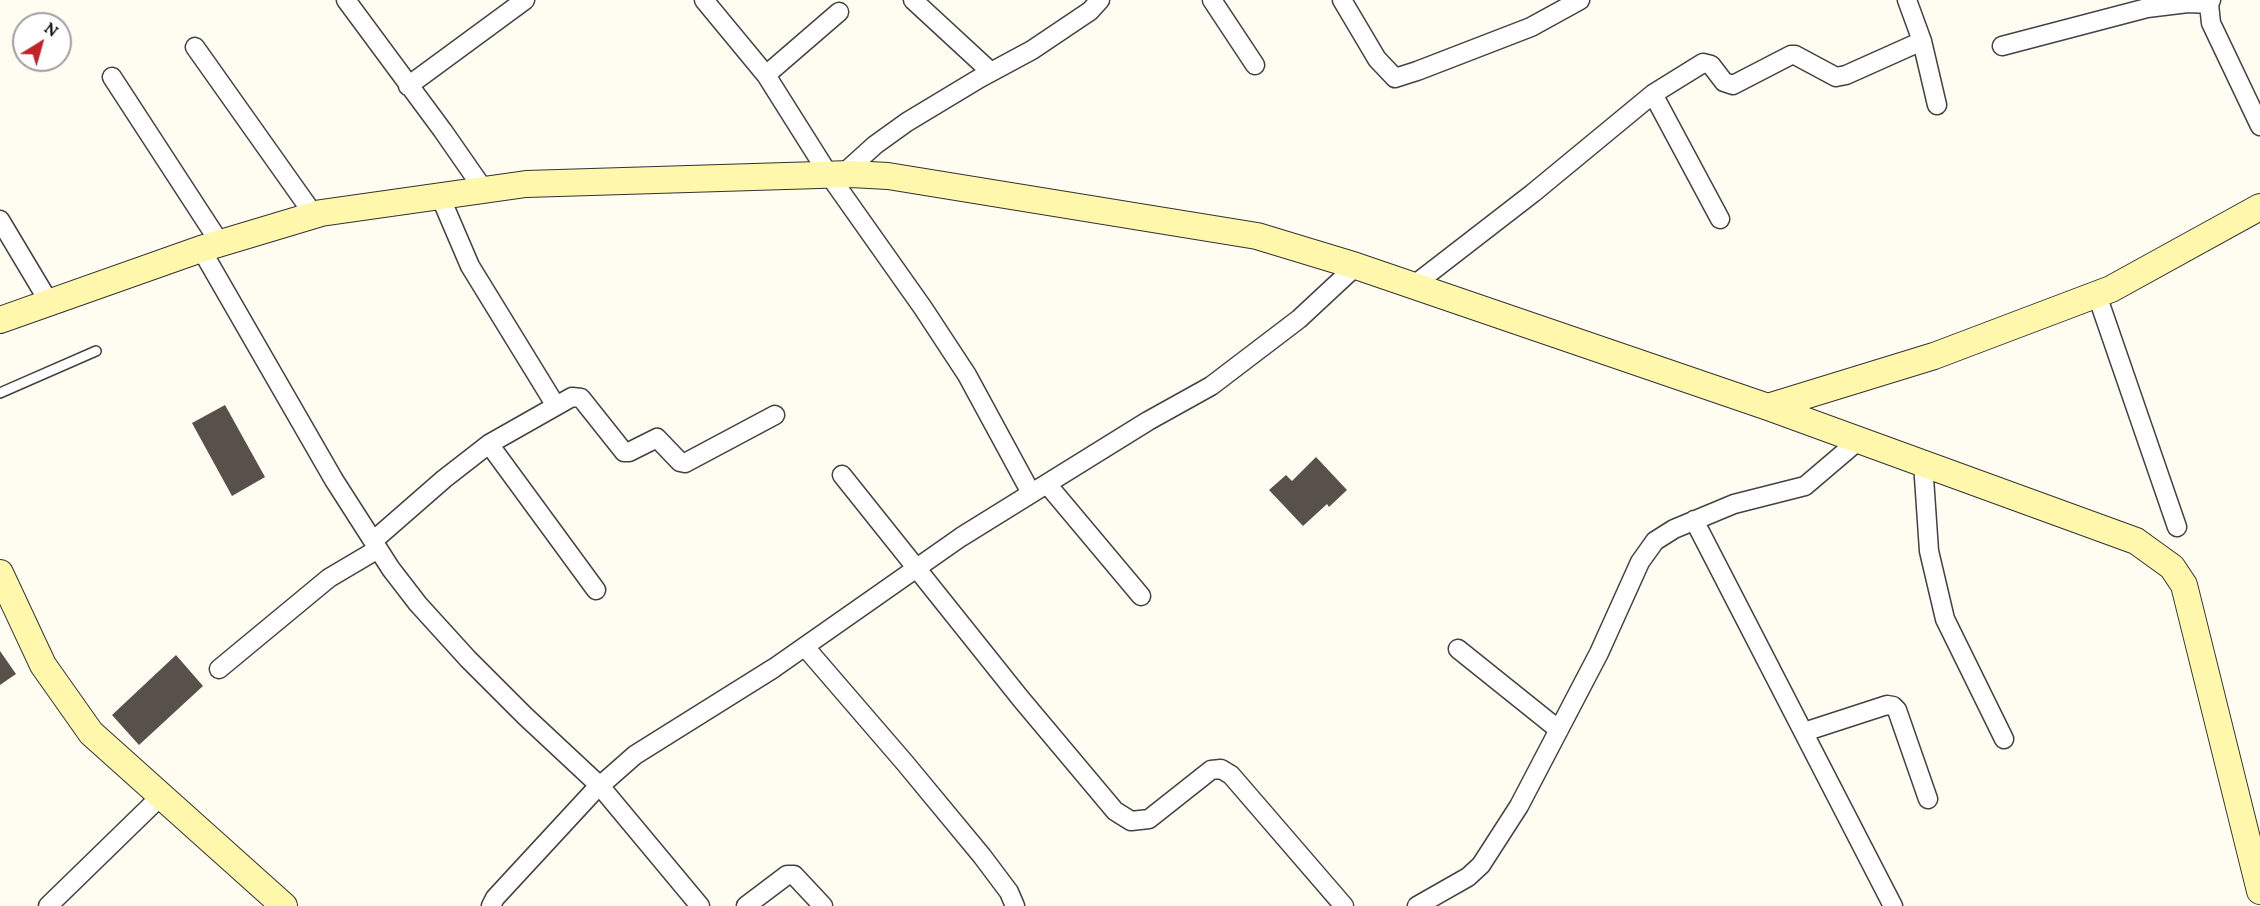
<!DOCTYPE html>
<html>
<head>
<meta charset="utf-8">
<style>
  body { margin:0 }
  #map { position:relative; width:2260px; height:906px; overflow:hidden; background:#fffdf1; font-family:Lora,serif }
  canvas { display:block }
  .north { position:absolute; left:12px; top:12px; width:60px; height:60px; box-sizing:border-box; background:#fff; border:2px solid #9f9f9f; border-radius:50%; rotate:37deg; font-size:16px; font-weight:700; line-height:24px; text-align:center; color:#0f0f0f }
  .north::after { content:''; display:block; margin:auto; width:21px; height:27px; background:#c22327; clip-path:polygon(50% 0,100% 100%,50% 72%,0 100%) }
</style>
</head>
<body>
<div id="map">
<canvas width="2260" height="906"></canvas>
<div class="north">N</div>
</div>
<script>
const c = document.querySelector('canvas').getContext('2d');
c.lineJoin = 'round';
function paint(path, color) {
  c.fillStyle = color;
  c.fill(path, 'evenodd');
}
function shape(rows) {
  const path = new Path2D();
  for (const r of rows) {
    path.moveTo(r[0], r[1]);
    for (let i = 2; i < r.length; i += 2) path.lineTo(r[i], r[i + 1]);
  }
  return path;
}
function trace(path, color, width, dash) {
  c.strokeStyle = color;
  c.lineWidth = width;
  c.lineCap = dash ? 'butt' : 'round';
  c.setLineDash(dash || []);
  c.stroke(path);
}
paint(shape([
  [225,405,265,477,232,496,192,423],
  [1316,457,1347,490,1329,507,1327,504,1303,526,1269,490,1286,475,1292,481],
  [0,651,16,674,0,685],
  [176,655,203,686,139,745,112,715]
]), '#58504b');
const lane = shape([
  [0,393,96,351]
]);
const street = shape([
  [346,0,443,131,484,190],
  [704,0,766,75,829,175,923,308,967,375,1031,493],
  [913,0,991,72],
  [1212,0,1255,65],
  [1342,0,1377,59,1395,78,1417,71,1531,27,1580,0],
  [1907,0,1922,41,1937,105],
  [2211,0,2209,4,2211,23,2260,126],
  [2002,46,2147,8,2188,3,2209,4],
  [195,47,314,215],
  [766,75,839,12],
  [112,77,220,243],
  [408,86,525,0],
  [1653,94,1720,219],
  [843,174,875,145,907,122,980,78,1032,50,1090,11,1100,0],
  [440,196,470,266,556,406],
  [0,220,49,302],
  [201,249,334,480,391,569,418,604,468,659,525,716,600,786,700,906],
  [1414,285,1533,193,1653,94,1703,63,1711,65,1724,82,1733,85,1791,55,1795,55,1836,77,1846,75,1922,41],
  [2097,295,2177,527],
  [489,444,596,590],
  [1923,463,1929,551,1945,619,2004,739],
  [842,475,1021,699,1115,811,1131,821,1149,819,1211,770,1221,769,1231,775,1344,906],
  [1047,484,1141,596],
  [1694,520,1893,906],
  [373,541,444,479,489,444,572,397,581,398,585,403,624,452,629,452,657,438,680,462,685,463,775,415],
  [805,647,905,763,982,856,1009,892,1015,906],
  [1458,649,1559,730],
  [219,669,329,578,378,549],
  [1804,732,1887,705,1893,706,1897,710,1928,799],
  [48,906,161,796],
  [491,906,495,898,593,792,635,755,774,668,961,537,1148,421,1211,386,1299,319,1356,266],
  [746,906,787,875,794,875,823,906],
  [1417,906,1468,877,1481,865,1519,806,1599,653,1640,562,1655,541,1674,529,1734,504,1805,486,1859,440]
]);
const secondary = shape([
  [0,320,201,249,321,213,526,184,851,174,888,176,1257,236,1356,266,1768,407,2136,541,2172,567,2184,585,2260,891],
  [1768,407,1934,356,2111,289,2260,207],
  [0,573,43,665,91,733,284,906]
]);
trace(lane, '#424242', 12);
trace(street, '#424242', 21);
trace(secondary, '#313131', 28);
trace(lane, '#fff', 9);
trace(street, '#fff', 18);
trace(secondary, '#fff8ac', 26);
</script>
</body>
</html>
